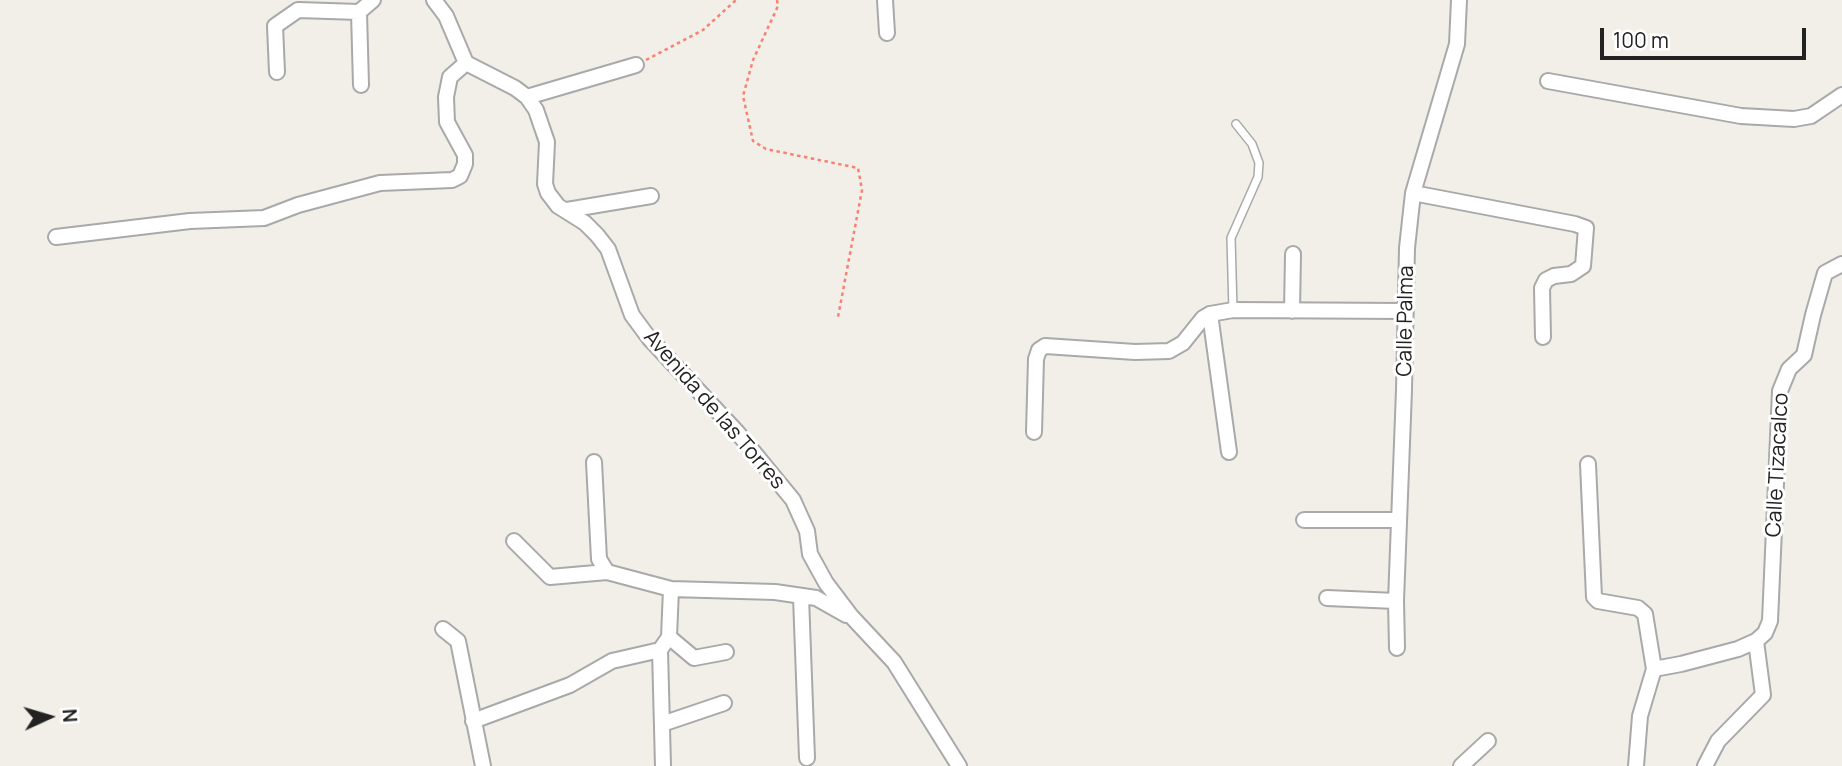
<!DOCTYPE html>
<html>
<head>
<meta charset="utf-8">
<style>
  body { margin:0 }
  #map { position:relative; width:1842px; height:766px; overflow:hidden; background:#f2efe9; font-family:Manrope,sans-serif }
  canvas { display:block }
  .north { position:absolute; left:14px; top:682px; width:70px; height:70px; -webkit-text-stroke:5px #fff; paint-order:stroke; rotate:86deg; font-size:19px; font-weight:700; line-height:28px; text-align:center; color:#222 }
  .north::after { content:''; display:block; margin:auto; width:24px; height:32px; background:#222; clip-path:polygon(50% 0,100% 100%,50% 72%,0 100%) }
  .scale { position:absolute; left:1600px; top:28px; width:206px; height:32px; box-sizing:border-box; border:4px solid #222; border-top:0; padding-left:9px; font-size:21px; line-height:24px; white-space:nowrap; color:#222; -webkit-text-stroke:5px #fff; paint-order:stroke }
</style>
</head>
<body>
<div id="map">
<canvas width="1842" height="766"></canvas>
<div class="north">N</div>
<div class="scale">100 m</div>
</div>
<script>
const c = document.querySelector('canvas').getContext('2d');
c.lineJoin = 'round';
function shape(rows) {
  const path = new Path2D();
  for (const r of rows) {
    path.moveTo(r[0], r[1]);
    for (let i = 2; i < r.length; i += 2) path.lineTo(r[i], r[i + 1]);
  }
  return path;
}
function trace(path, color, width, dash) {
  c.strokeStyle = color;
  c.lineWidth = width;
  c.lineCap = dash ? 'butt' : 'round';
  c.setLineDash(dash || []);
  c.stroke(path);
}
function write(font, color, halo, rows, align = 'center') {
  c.font = font + ' Manrope,sans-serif';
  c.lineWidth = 6;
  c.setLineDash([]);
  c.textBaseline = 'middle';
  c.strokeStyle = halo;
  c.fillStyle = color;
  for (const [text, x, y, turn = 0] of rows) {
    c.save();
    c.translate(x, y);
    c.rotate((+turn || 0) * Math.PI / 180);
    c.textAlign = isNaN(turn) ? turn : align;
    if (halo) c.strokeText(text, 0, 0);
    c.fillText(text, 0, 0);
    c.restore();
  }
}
const service = shape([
  [1233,310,1231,238,1258,177,1259,163,1252,144,1236,124]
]);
const minor = shape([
  [434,0,446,16,466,63,515,88,527,97,536,110,547,142,545,184,548,193,558,206,585,223,597,235,608,249,632,315,649,338,737,432,793,500,807,531,810,554,826,583,851,616,894,662,959,766],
  [885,0,887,33],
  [277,72,275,26,298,10,359,12],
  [1548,81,1741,116,1794,119,1811,116,1842,95],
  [361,85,359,12,373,0],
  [527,97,636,65],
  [1413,193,1575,224,1586,228,1583,266,1571,274,1554,276,1546,280,1542,288,1543,337],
  [567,210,651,196],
  [56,237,190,221,264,218,298,205,380,183,452,180,460,176,465,164,465,155,447,122,446,97,450,77,466,63],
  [1292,311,1293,254],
  [1210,314,1229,452],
  [1034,432,1036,359,1039,350,1045,346,1135,352,1169,351,1183,343,1203,318,1210,314,1233,310,1405,311],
  [594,462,599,559,607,572],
  [1588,464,1594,597,1598,601,1638,608,1645,614,1654,669],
  [1304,520,1398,520],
  [514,541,550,577,607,572,671,589],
  [801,597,807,758],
  [1327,598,1396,601],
  [443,629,458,641,483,766],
  [669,637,694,658,726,652],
  [1397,648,1396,601,1404,390,1407,248,1413,193,1457,44,1459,0],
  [473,721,570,685,612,661,660,650],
  [662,724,724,703],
  [663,766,660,650,669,637,671,589,775,592,816,598,846,615],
  [1461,766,1488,741],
  [1636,766,1640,716,1654,669,1681,664,1738,649,1756,641,1765,633,1770,621,1780,391,1789,369,1804,355,1813,315,1825,273,1842,264],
  [1705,766,1718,741,1763,695,1756,641]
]);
trace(service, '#a9a9a9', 10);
trace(minor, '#a9a9a9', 18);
trace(shape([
  [777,0,778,6,753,60,743,96,753,141,766,149,858,168,862,190,838,317],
  [646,60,703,30,736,0]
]), '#fa8072', 2.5, [3.5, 3.5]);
trace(service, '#fff', 7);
trace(minor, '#fff', 14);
write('21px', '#222', '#fff', [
  ["Calle Palma",1406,321,-89],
  ["Avenida de las Torres",714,410,49],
  ["Calle Tizacalco",1778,465,-87]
]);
</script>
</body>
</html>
